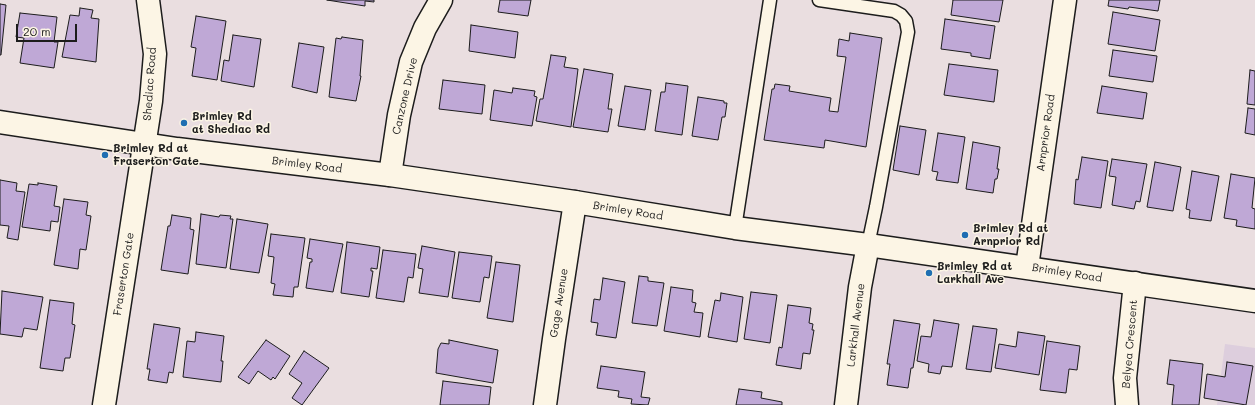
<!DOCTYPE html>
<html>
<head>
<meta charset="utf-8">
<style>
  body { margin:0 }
  #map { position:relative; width:1255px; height:405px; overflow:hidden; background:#eadee0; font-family:Mali,sans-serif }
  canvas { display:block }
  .scale { position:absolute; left:16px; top:24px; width:61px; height:18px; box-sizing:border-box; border:2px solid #1c1c1c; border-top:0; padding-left:5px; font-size:12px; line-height:14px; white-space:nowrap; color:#1c1c1c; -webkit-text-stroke:3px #fcf5e5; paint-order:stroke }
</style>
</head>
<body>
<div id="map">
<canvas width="1255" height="405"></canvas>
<div class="scale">20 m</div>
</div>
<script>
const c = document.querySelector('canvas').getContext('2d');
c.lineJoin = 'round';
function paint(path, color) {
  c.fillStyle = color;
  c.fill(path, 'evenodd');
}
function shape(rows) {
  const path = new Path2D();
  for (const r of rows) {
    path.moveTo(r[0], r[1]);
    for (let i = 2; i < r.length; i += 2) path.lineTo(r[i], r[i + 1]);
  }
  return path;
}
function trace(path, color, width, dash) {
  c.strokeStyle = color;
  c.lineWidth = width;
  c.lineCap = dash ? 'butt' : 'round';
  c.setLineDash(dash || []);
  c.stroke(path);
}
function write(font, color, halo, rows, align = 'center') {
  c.font = font + ' Mali,sans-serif';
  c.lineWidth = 3;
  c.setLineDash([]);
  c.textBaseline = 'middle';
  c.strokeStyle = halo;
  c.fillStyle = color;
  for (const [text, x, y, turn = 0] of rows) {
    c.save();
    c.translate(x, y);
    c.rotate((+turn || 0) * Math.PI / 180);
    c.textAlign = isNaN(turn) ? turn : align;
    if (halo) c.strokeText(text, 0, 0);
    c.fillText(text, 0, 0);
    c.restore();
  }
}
paint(shape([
  [1225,344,1255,348,1255,405,1217,405]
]), '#ddcedd');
const building = shape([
  [327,0,374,0,374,2,365,1,365,6,327,0],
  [500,0,531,0,528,16,498,12,500,0],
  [953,0,1003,0,999,22,951,15,953,0],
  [1109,0,1160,0,1158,11,1129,7,1128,9,1108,6,1109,0],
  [0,4,6,5,1,55,0,55,0,4],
  [80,8,93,10,91,18,99,19,96,62,62,57,70,15,79,16,80,8],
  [1113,12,1160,20,1155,51,1108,44,1113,12],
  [20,13,57,17,54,42,58,42,54,68,20,63,24,38,16,37,20,13],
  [196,16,226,21,217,80,192,76,196,48,191,47,196,16],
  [945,19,995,26,990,59,971,56,971,53,941,49,945,19],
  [471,25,518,32,515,58,469,51,471,25],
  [850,33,882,38,866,147,825,140,824,148,764,140,772,89,774,89,775,84,790,86,789,91,831,98,829,111,838,112,846,57,837,56,839,39,849,41,850,33],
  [233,35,261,39,254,87,221,81,224,60,229,61,233,35],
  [342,37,363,40,360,76,361,76,356,101,329,97,336,38,341,39,342,37],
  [299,43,324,47,317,93,292,87,299,43],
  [1113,50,1157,56,1153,82,1109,76,1113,50],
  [551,55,566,57,564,67,578,69,571,127,536,121,540,99,543,99,551,55],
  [949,64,998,70,994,102,944,95,949,64],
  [584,69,613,74,608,109,612,109,608,132,573,127,584,69],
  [1250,70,1255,71,1255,105,1247,104,1250,70],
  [443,80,485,85,482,114,439,109,443,80],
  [666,83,688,86,682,135,655,131,661,92,665,92,666,83],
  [625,86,651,90,645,130,618,126,625,86],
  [1102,86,1147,93,1143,119,1097,113,1102,86],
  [513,88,535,91,534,96,537,97,532,126,490,120,494,90,512,93,513,88],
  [698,97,724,101,724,103,727,103,725,117,722,117,718,140,692,136,698,97],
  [1248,108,1255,109,1255,135,1245,133,1248,108],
  [900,126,926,130,919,175,893,170,900,126],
  [938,133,965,137,958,183,936,180,938,172,932,171,938,133],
  [973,142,1000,147,997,169,999,169,997,179,995,179,993,193,966,189,973,142],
  [1082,157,1108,161,1101,208,1074,204,1076,179,1078,180,1082,157],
  [1112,159,1147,164,1140,202,1136,201,1134,209,1112,205,1116,177,1109,176,1112,159],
  [1155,162,1181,167,1173,211,1147,207,1155,162],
  [1192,171,1219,176,1211,221,1189,218,1190,210,1186,209,1192,171],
  [1231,174,1255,178,1252,208,1255,209,1255,229,1236,226,1237,220,1224,218,1231,174],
  [0,180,17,183,16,191,25,192,18,240,7,238,9,226,0,225,0,180],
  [38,183,57,186,54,206,60,207,58,222,51,221,50,231,22,227,29,184,38,185,38,183],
  [64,199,88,202,86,215,91,216,86,250,80,249,78,269,54,265,64,199],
  [201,214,219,217,220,215,231,216,230,219,233,219,226,268,196,264,201,214],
  [172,215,191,218,190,229,194,230,188,274,161,270,168,226,170,226,172,215],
  [237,219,268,224,259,273,230,269,237,219],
  [271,234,305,238,298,287,294,287,293,297,273,295,275,284,271,283,274,257,268,256,271,234],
  [310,239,343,244,333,292,306,288,310,262,312,262,312,259,307,258,310,239],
  [347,242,380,247,377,269,371,268,371,271,373,271,369,297,341,293,347,242],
  [422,246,455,252,448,297,419,293,423,269,418,268,422,246],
  [383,250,416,254,413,278,408,277,404,302,376,298,383,250],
  [459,252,492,256,489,278,484,277,480,302,452,298,459,252],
  [496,262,520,265,513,322,487,318,496,262],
  [639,276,648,277,648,281,664,283,657,326,632,323,639,276],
  [603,278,625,282,616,338,596,335,598,323,591,322,594,299,600,300,603,278],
  [671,287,693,290,692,302,696,303,694,312,703,313,700,337,664,331,671,287],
  [2,291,43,297,37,330,24,328,22,337,0,334,2,291],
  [751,292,777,295,770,343,744,339,751,292],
  [721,293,743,297,737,342,708,337,715,300,720,301,721,293],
  [50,300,74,303,72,324,75,325,70,358,65,358,63,371,40,368,50,300],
  [788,305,811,308,809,323,813,324,812,330,814,330,810,354,803,353,801,369,776,365,779,347,782,348,788,305],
  [894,320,920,324,913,368,911,368,908,388,887,385,890,364,887,364,894,320],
  [934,320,959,324,952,367,942,366,940,374,928,372,929,364,917,361,921,336,931,337,934,320],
  [154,324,180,328,173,373,169,372,167,383,148,380,150,369,147,369,154,324],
  [973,326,997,329,991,372,966,369,973,326],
  [196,332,224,336,221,361,223,361,221,382,183,377,187,341,195,342,196,332],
  [1018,332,1045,336,1039,375,995,368,999,344,1016,347,1018,332],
  [266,340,290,356,275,379,273,377,271,380,258,371,249,384,238,377,266,340],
  [449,340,498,350,493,383,436,373,438,349,441,343,449,344,449,340],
  [1047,341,1080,346,1077,370,1069,369,1066,393,1040,390,1047,341],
  [304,351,329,368,302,405,292,398,302,383,289,374,304,351],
  [1170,360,1203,364,1199,405,1172,405,1174,385,1167,384,1170,360],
  [1227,362,1253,366,1246,405,1204,398,1207,374,1225,377,1227,362],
  [601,366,645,372,641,397,650,398,648,405,631,404,632,399,618,397,619,391,597,388,601,366],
  [443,381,491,387,489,405,440,405,443,381],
  [739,389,762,392,761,398,782,402,782,405,736,405,739,389]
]);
paint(building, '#bfa8d6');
trace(building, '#1c1c1c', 1);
const service = shape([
  [819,0,894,11,901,15,906,21,908,32,876,207,868,245],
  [735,228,770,0]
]);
const minor = shape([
  [390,175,399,115,411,62,425,28,441,0],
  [1027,267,1065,0],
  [104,405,151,101,155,54,148,0],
  [545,405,554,339,575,202],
  [846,405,860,287,868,245],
  [1127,405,1125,378,1135,283]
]);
const secondary = shape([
  [0,122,177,149,390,175,575,202,735,228,868,245,1255,301]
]);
trace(service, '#1c1c1c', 15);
trace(minor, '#1c1c1c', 25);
trace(secondary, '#1c1c1c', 25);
trace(service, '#fcf5e5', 12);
trace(minor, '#fcf5e5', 22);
trace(secondary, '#fcf5e5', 22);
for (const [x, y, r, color] of [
  [184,123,4,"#1f6fb2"],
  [105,155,4,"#1f6fb2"],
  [965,235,4,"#1f6fb2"],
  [929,273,4,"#1f6fb2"]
]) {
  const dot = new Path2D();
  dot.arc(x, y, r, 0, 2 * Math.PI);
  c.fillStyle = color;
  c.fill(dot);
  trace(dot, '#fcf5e5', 1.5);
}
write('11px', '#1c1c1c', '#fcf5e5', [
  ["Shediac Road",150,84,-86],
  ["Canzone Drive",405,96,-77],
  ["Arnprior Road",1046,133,-82],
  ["Brimley Road",307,165,7],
  ["Brimley Road",628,211,9],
  ["Brimley Road",1067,273,9],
  ["Fraserton Gate",124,274,-81],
  ["Gage Avenue",559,303,-81],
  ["Larkhall Avenue",856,325,-83],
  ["Belyea Crescent",1130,344,-85]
]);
write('bold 11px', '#1c1c1c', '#fcf5e5', [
  ["Brimley Rd",192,117],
  ["at Shediac Rd",192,130],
  ["Brimley Rd at",113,149],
  ["Fraserton Gate",113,162],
  ["Brimley Rd at",973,229],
  ["Arnprior Rd",973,242],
  ["Brimley Rd at",937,267],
  ["Larkhall Ave",937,280]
], 'left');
</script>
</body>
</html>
